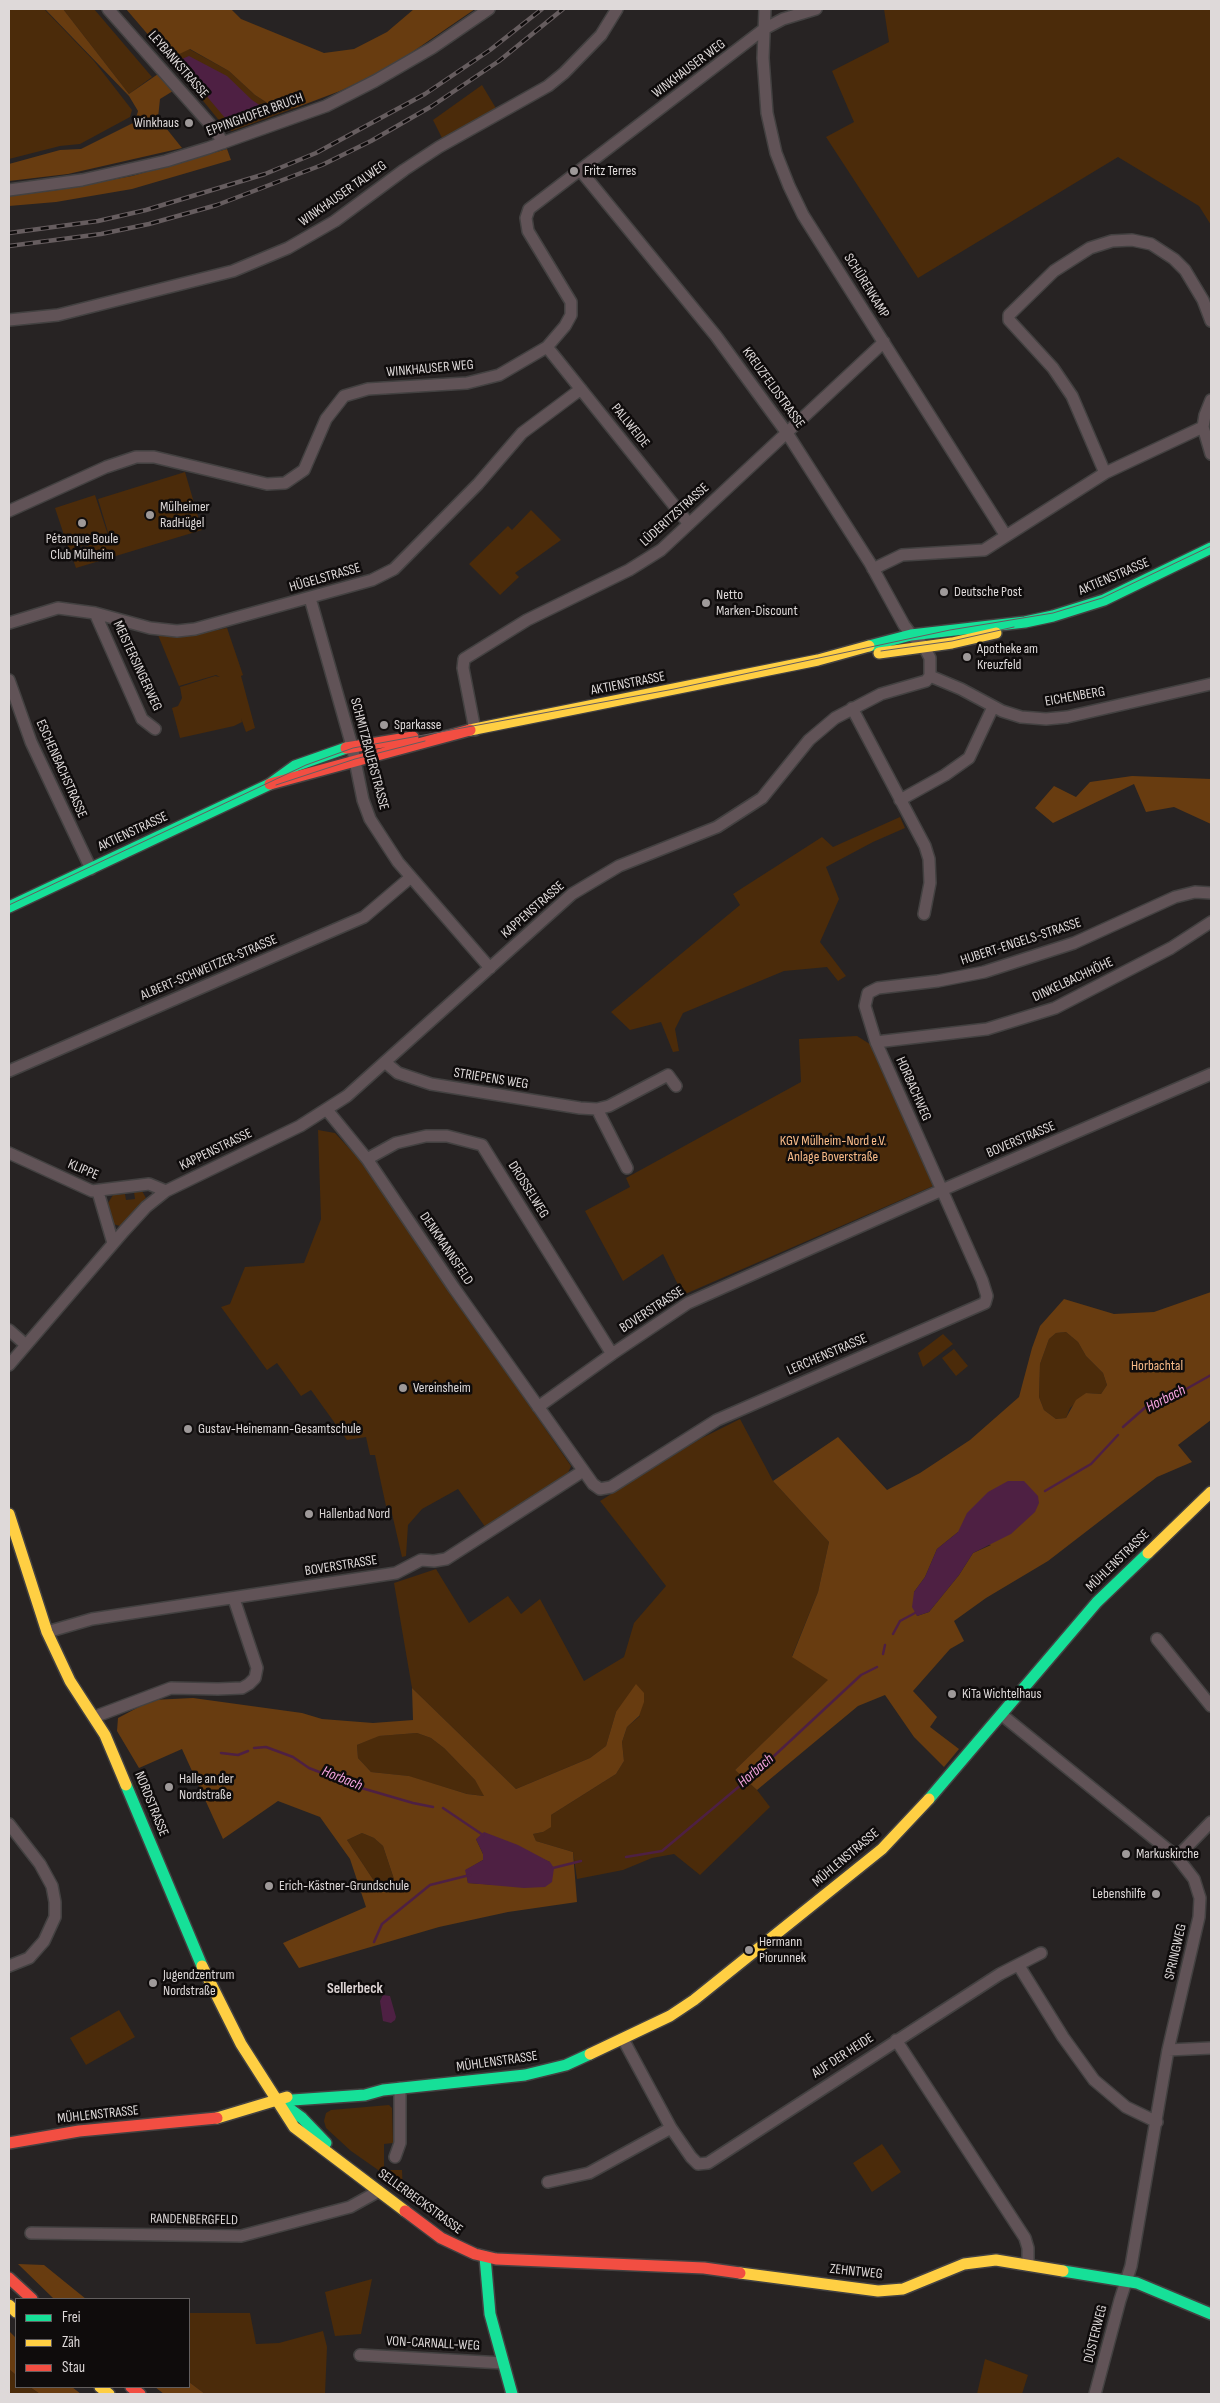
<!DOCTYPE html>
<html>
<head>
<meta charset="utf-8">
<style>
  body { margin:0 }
  #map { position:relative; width:1220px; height:2403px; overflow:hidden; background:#272323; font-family:"Sofia Sans Condensed",sans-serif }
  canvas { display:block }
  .frame { position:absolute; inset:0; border:10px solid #ded9d9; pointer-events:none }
  .legend { position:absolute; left:15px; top:2298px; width:175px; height:90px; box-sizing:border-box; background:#0f0c0c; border:1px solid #625e5e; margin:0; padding:6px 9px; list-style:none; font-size:15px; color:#ded9d9 }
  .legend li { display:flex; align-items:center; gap:10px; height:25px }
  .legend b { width:25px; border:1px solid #625e5e }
</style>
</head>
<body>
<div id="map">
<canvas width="1220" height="2403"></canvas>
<div class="frame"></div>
<ul class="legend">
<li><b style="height:6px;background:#16e098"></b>Frei</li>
<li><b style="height:6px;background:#ffcf43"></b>Zäh</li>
<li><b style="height:6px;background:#f24e42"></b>Stau</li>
</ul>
</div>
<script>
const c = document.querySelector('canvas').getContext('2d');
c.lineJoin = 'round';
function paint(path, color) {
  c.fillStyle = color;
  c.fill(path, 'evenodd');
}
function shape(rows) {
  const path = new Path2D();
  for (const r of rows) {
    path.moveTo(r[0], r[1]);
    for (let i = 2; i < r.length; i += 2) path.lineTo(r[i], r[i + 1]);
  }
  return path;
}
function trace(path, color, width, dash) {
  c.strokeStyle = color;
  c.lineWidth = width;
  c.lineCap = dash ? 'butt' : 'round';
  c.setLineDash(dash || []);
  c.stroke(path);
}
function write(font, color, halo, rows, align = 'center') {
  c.font = font + ' "Sofia Sans Condensed",sans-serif';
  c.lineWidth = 5;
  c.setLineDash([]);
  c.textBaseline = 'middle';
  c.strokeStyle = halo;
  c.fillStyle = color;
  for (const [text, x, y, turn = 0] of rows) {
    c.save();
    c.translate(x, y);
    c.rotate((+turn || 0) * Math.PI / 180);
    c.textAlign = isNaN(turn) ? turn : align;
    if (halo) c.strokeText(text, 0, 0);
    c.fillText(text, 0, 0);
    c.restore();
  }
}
paint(shape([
  [9,9,44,9,94,61,132,110,130,117,80,144,60,146,9,159],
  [63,9,94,9,152,77,129,94],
  [884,9,1211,9,1211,225,1199,206,1118,157,918,278,826,137,854,122,832,71,889,42],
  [189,49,229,71,255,95,272,106,295,108,232,131,226,129,169,59],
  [482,85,497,110,443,140,433,120],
  [185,472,202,530,76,568,70,551,110,539,98,499],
  [95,495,109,538,69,550,55,508],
  [531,510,561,540,515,573,519,577,500,595,469,564,508,526,512,530],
  [227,628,243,675,241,676,255,728,246,732,241,718,242,722,234,726,180,738,172,708,178,706,182,698,180,687,215,676,220,677,216,675,179,686,158,635,188,636],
  [900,817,905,828,873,842,826,867,839,899,820,942,846,976,838,981,827,967,784,971,683,1013,675,1029,679,1051,673,1052,661,1022,630,1030,611,1012,740,905,733,894,822,837,833,847],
  [857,1036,873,1046,933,1186,683,1295,663,1254,623,1281,585,1211,630,1187,626,1178,801,1082,799,1039],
  [318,1130,335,1133,359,1159,571,1466,568,1473,486,1528,458,1489,422,1509,408,1525,406,1556,402,1557,390,1505,386,1506,375,1455,370,1455,366,1437,347,1440,311,1390,301,1396,277,1363,267,1370,221,1307,230,1304,245,1267,304,1263,321,1219],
  [142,1191,146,1198,120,1226,113,1224,108,1203,113,1195,125,1194,126,1200,135,1199,134,1192],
  [1066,1332,1078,1342,1086,1356,1103,1373,1107,1385,1101,1394,1086,1393,1070,1408,1066,1418,1056,1419,1044,1410,1039,1397,1040,1364,1049,1339,1056,1333],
  [943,1334,953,1344,923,1367,918,1353],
  [954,1349,968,1366,956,1376,942,1358],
  [740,1419,773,1481,829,1542,818,1592,792,1656,829,1680,735,1770,757,1790,770,1807,700,1875,674,1854,652,1858,623,1870,577,1879,573,1852,536,1841,533,1834,543,1832,551,1815,616,1774,624,1761,622,1742,627,1727,640,1716,616,1712,606,1746,590,1758,516,1789,412,1688,394,1583,436,1569,469,1623,508,1596,521,1614,540,1599,584,1681,624,1657,634,1623,666,1586,600,1501,700,1439],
  [417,1733,431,1738,444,1748,475,1780,485,1796,467,1794,408,1776,371,1772,358,1758,357,1745,378,1736],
  [362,1833,374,1838,383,1846,394,1879,376,1884,347,1840],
  [119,2010,135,2037,86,2065,70,2038],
  [389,2105,392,2108,393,2143,384,2144,384,2170,402,2170,403,2196,381,2172,351,2151,326,2128,324,2121,326,2113,331,2110],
  [882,2144,901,2172,872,2192,853,2163],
  [372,2279,361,2334,335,2336,325,2292],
  [189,2313,250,2313,256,2344,279,2343,323,2331,327,2347,325,2394,205,2394,189,2382],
  [985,2359,1028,2375,1022,2394,977,2394],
  [9,2369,16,2375,16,2387,30,2387,40,2394,9,2394]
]), '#4b2b0a');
paint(shape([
  [45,9,63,9,129,94,158,74,173,91,160,99,158,118,182,148,68,174,9,181,9,164,60,150,81,149,135,122,138,111,129,96],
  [126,9,231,9,241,19,324,53,354,49,387,32,414,9,475,9,389,68,340,91,295,108,272,106,255,95,229,71,190,49,169,59],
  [227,149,231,160,132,189,56,202,9,206,9,196,57,190,132,176],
  [1132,776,1211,779,1211,824,1174,807,1146,812,1134,784,1053,823,1035,808,1054,786,1076,797,1090,782],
  [1211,1292,1211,1420,1178,1445,1192,1462,1157,1477,1048,1561,986,1598,954,1621,964,1641,950,1649,913,1691,937,1717,930,1727,959,1749,944,1767,914,1737,885,1695,858,1706,757,1790,735,1770,828,1680,792,1657,818,1592,829,1542,773,1481,838,1437,887,1490,920,1473,970,1440,1019,1397,1032,1348,1040,1326,1064,1299,1114,1314,1154,1312],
  [1066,1332,1078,1342,1086,1356,1103,1373,1107,1385,1101,1394,1086,1393,1076,1400,1066,1418,1056,1419,1044,1410,1039,1397,1040,1364,1049,1339,1056,1333],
  [958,1532,991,1545,973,1553,959,1575,929,1612,917,1616,914,1592,925,1577,937,1549],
  [636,1684,644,1693,644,1702,639,1716,627,1727,622,1742,624,1761,616,1774,551,1815,551,1827,543,1832,533,1834,536,1841,573,1852,577,1902,508,1912,439,1927,299,1968,283,1943,366,1907,350,1859,320,1817,278,1801,223,1839,182,1749,139,1768,117,1731,118,1718,152,1700,193,1698,302,1713,322,1719,373,1723,413,1720,412,1688,516,1789,590,1758,606,1746,616,1712],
  [417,1733,431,1738,444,1748,475,1780,484,1796,467,1794,409,1776,371,1772,358,1758,357,1745,379,1736],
  [362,1833,374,1838,383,1846,394,1879,376,1884,347,1840],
  [476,1839,540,1858,550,1862,498,1885,468,1883,466,1870,483,1860,483,1854],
  [18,2264,44,2265,86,2299,54,2299],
  [9,2331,16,2338,16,2375,9,2369],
  [189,2382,205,2394,164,2394,155,2387,189,2387],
  [30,2387,72,2387,81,2394,40,2394]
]), '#683c10');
paint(shape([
  [189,56,227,76,252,100,270,112,231,125,177,61],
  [1008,1481,1024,1481,1038,1496,1039,1503,1035,1512,1011,1534,973,1553,959,1575,929,1612,917,1616,912,1607,914,1592,925,1577,937,1549,958,1532,967,1513,988,1492],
  [484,1832,518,1845,550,1862,554,1868,552,1882,545,1887,524,1888,468,1883,465,1870,483,1860,483,1854,476,1839],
  [383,1995,390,1996,396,2017,395,2020,391,2023,383,2021,380,2001]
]), '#4e2043');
trace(shape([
  [1123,1427,1148,1405,1172,1397,1211,1375],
  [1045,1491,1091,1464,1118,1435],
  [893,1634,900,1621,915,1613],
  [883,1654,885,1645],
  [254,1748,266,1747,293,1757,309,1768,358,1787,413,1803,433,1807],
  [221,1753,238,1755,248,1751],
  [443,1808,483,1835],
  [626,1857,662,1851,760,1769,861,1675,877,1667],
  [553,1868,581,1861],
  [374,1942,382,1924,430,1885,470,1875]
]), '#4e2043', 2.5);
const street = shape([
  [108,9,216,131,223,143],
  [765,9,763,58,767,113,776,153,789,186,803,215,1006,536],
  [580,170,716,336,787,433,870,563,904,625,913,637,923,645,930,658,930,676],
  [9,190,82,180,166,161,208,148,326,106,375,81,432,48,489,9],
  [9,320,58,315,233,271,288,248,335,221,404,170,439,147,548,86,564,73,601,35,617,9],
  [547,347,689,524],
  [1203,427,1205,415,1211,400],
  [1105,473,1072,396,1053,368,1009,320,1009,315,1054,271,1090,248,1112,241,1132,240,1151,244,1174,259,1185,270,1203,300,1211,321],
  [9,511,106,467,136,457,154,457,267,484,285,483,304,470,326,419,344,396,368,389,467,383,499,375,547,347,565,326,571,315,571,302,528,231,526,218,529,209,764,29,783,19,816,9],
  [873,569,902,555,984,550,1105,473,1203,427,1211,454],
  [310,598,352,746,363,800,370,819,398,862,490,968],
  [95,613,142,719,155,729],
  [9,623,58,608,95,613,150,628,177,631,195,629,372,580,394,569,478,484,522,433,581,389],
  [930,676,961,689,1002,711,1021,717,1046,719,1067,717,1211,684],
  [9,680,31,742,91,869],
  [852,708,925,846,929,859,930,883,924,914],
  [475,730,463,668,464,659,527,620,629,570,661,550,884,342],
  [900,800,945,775,969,758,993,707],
  [876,1042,987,1029,1055,1008,1171,948,1211,922],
  [386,1063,398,1073,431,1084,580,1108,597,1109,609,1106,668,1075,676,1086],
  [9,1071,364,917,411,877],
  [597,1109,627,1168],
  [327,1110,367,1159,454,1288,593,1484,600,1489,611,1487,717,1420,985,1303,987,1296,982,1280,876,1042,865,1006,868,993,878,988,938,981,984,972,1074,943,1175,897,1195,892,1211,893],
  [9,1153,92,1191,149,1184,166,1191],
  [367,1159,396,1143,426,1136,447,1136,482,1145,612,1354],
  [98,1192,113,1243],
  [9,1330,26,1345],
  [9,1365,124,1231,146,1207,166,1191,300,1126,347,1096,572,894,619,866,717,827,762,798,809,740,835,718,881,694,926,681,930,676],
  [538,1407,612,1354,688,1303,942,1190,1211,1074],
  [47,1632,92,1619,396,1573,421,1560,434,1561,446,1559,583,1471],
  [1157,1639,1211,1706],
  [1002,1715,1177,1857,1194,1879,1200,1898,1199,1917,1168,2050,1131,2266,1120,2300,1095,2394],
  [94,1717,171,1688,218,1689,242,1688,249,1684,255,1678,257,1668,234,1599],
  [9,1824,40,1864,52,1886,55,1902,55,1917,44,1941,29,1958,9,1966],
  [1177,1857,1211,1822],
  [1019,1966,1063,2037,1094,2080,1126,2107,1157,2122],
  [623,2039,671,2128,691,2157,698,2164,708,2163,1000,1974,1041,1953],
  [896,2040,1025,2238,1028,2248,1028,2265],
  [1168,2050,1211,2048],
  [395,2157,400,2143,400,2088],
  [548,2182,589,2173,671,2128],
  [31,2233,241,2236,350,2207,379,2191],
  [360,2355,503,2363]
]);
const fast = shape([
  [869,646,911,635,1025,622,1053,616,1104,600,1211,548],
  [9,907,270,784,295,766,346,748],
  [126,1785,202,1966],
  [929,1799,1097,1602,1148,1553],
  [278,2101,365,2095,383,2090,525,2075,566,2065,590,2054],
  [283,2104,302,2118,326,2143],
  [485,2257,490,2314,512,2394],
  [1063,2271,1137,2283,1211,2314]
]);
const slow = shape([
  [879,653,952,643,996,633],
  [470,730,818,660,869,646],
  [9,1514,47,1632,70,1681,105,1735,126,1785],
  [1148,1553,1211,1492],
  [202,1966,241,2044,294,2127,405,2211],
  [590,2054,670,2016,694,2000,882,1849,929,1799],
  [217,2118,287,2097],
  [740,2273,878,2291,903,2289,964,2264,996,2260,1063,2271],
  [9,2305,16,2312],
  [100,2387,109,2394]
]);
const jam = shape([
  [346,748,413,737],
  [270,784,470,730],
  [9,2143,79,2131,217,2118],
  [405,2211,441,2238,475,2254,496,2259,704,2268,740,2273],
  [9,2278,32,2299],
  [131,2387,140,2394]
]);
trace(street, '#434141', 14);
trace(fast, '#434141', 14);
trace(slow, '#434141', 14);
trace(jam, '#434141', 14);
trace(street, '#615357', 11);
trace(fast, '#16e098', 11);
trace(slow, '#ffcf43', 11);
trace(jam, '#f24e42', 11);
trace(shape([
  [881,651,952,641,1014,627],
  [276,785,355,759,425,741],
  [9,905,306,765,353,748,674,689,950,630,1053,613,1102,598,1211,546]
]), '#665d5f', 1);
const rail = shape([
  [9,233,98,221,146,210,265,174,316,153,425,94,490,50,542,9],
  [9,246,101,234,149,224,217,205,322,165,371,141,432,106,499,61,563,9]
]);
trace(rail, '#665d5f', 4.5);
trace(rail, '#0f0c0c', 2.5, [8]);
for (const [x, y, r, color] of [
  [189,123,5,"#9e9999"],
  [574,171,5,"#9e9999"],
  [150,515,5,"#9e9999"],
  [82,523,5,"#9e9999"],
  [944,592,5,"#9e9999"],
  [706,603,5,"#9e9999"],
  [967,657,5,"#9e9999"],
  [384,725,5,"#9e9999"],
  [403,1388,5,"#9e9999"],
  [188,1429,5,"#9e9999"],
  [309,1514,5,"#9e9999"],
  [952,1694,5,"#9e9999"],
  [169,1787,5,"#9e9999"],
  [1126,1854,5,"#9e9999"],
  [269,1886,5,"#9e9999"],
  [1156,1894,5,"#9e9999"],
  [749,1950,5,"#9e9999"],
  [153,1983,5,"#9e9999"]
]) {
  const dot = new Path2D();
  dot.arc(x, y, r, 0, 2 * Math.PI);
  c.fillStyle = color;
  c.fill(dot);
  trace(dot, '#0f0c0c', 2);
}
write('14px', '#ded9d9', '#0f0c0c', [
  ["LEYBANKSTRASSE",178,65,49],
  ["WINKHAUSER WEG",689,69,-37],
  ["EPPINGHOFER BRUCH",255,115,-20],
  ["WINKHAUSER TALWEG",343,194,-35],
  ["SCHÜRENKAMP",866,286,58],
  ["WINKHAUSER WEG",430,369,-5],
  ["KREUZFELDSTRASSE",773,388,54],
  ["PALLWEIDE",630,426,51],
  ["LÜDERITZSTRASSE",675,515,-42],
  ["AKTIENSTRASSE",1114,577,-23],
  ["HÜGELSTRASSE",325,578,-16],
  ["MEISTERSINGERWEG",137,666,65],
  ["AKTIENSTRASSE",628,684,-11],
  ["EICHENBERG",1075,697,-10],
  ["SCHMITZBAUERSTRASSE",369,754,75],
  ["ESCHENBACHSTRASSE",61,769,66],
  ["AKTIENSTRASSE",133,832,-25],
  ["KAPPENSTRASSE",533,910,-41],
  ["HUBERT-ENGELS-STRASSE",1021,942,-18],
  ["ALBERT-SCHWEITZER-STRASSE",209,968,-23],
  ["DINKELBACHHÖHE",1073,980,-25],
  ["STRIEPENS WEG",491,1079,9],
  ["HORBACHWEG",913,1089,66],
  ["BOVERSTRASSE",1021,1140,-23],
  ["KAPPENSTRASSE",216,1150,-26],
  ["KLIPPE",83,1170,23],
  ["DROSSELWEG",528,1190,58],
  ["DENKMANNSFELD",446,1249,56],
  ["BOVERSTRASSE",652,1310,-33],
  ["LERCHENSTRASSE",827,1355,-23],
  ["MÜHLENSTRASSE",1118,1561,-44],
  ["BOVERSTRASSE",341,1566,-9],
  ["NORDSTRASSE",151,1804,68],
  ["MÜHLENSTRASSE",846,1858,-40],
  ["SPRINGWEG",1176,1952,-77],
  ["AUF DER HEIDE",843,2056,-33],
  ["MÜHLENSTRASSE",497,2062,-8],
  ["MÜHLENSTRASSE",98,2115,-6],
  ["SELLERBECKSTRASSE",420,2202,36],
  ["RANDENBERGFELD",194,2220,1],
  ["ZEHNTWEG",856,2272,6],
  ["DÜSTERWEG",1096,2334,-76],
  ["VON-CARNALL-WEG",433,2344,3]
]);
write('14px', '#ded9d9', '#0f0c0c', [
  ["Winkhaus",179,123,"right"],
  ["Fritz Terres",584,171],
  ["Mülheimer",160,507],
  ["RadHügel",160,523],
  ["Pétanque Boule",82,539,"center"],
  ["Club Mülheim",82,555,"center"],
  ["Deutsche Post",954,592],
  ["Netto",716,595],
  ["Marken-Discount",716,611],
  ["Apotheke am",977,649],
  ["Kreuzfeld",977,665],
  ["Sparkasse",394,725],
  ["Vereinsheim",413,1388],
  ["Gustav-Heinemann-Gesamtschule",198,1429],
  ["Hallenbad Nord",319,1514],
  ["KiTa Wichtelhaus",962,1694],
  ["Halle an der",179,1779],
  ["Nordstraße",179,1795],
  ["Markuskirche",1136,1854],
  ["Erich-Kästner-Grundschule",279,1886],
  ["Lebenshilfe",1146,1894,"right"],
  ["Hermann",759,1942],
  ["Piorunnek",759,1958],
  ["Jugendzentrum",163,1975],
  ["Nordstraße",163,1991]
], 'left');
write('14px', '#fabc89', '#0f0c0c', [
  ["KGV Mülheim-Nord e.V.",833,1141],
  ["Anlage Boverstraße",833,1157],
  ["Horbachtal",1157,1366]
]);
write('italic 15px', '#f7a5e1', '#0f0c0c', [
  ["Horbach",1166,1399,-27],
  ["Horbach",756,1771,-41],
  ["Horbach",342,1779,22]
]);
write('bold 15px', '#dbd2d2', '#0f0c0c', [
  ["Sellerbeck",355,1989]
]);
</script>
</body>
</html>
